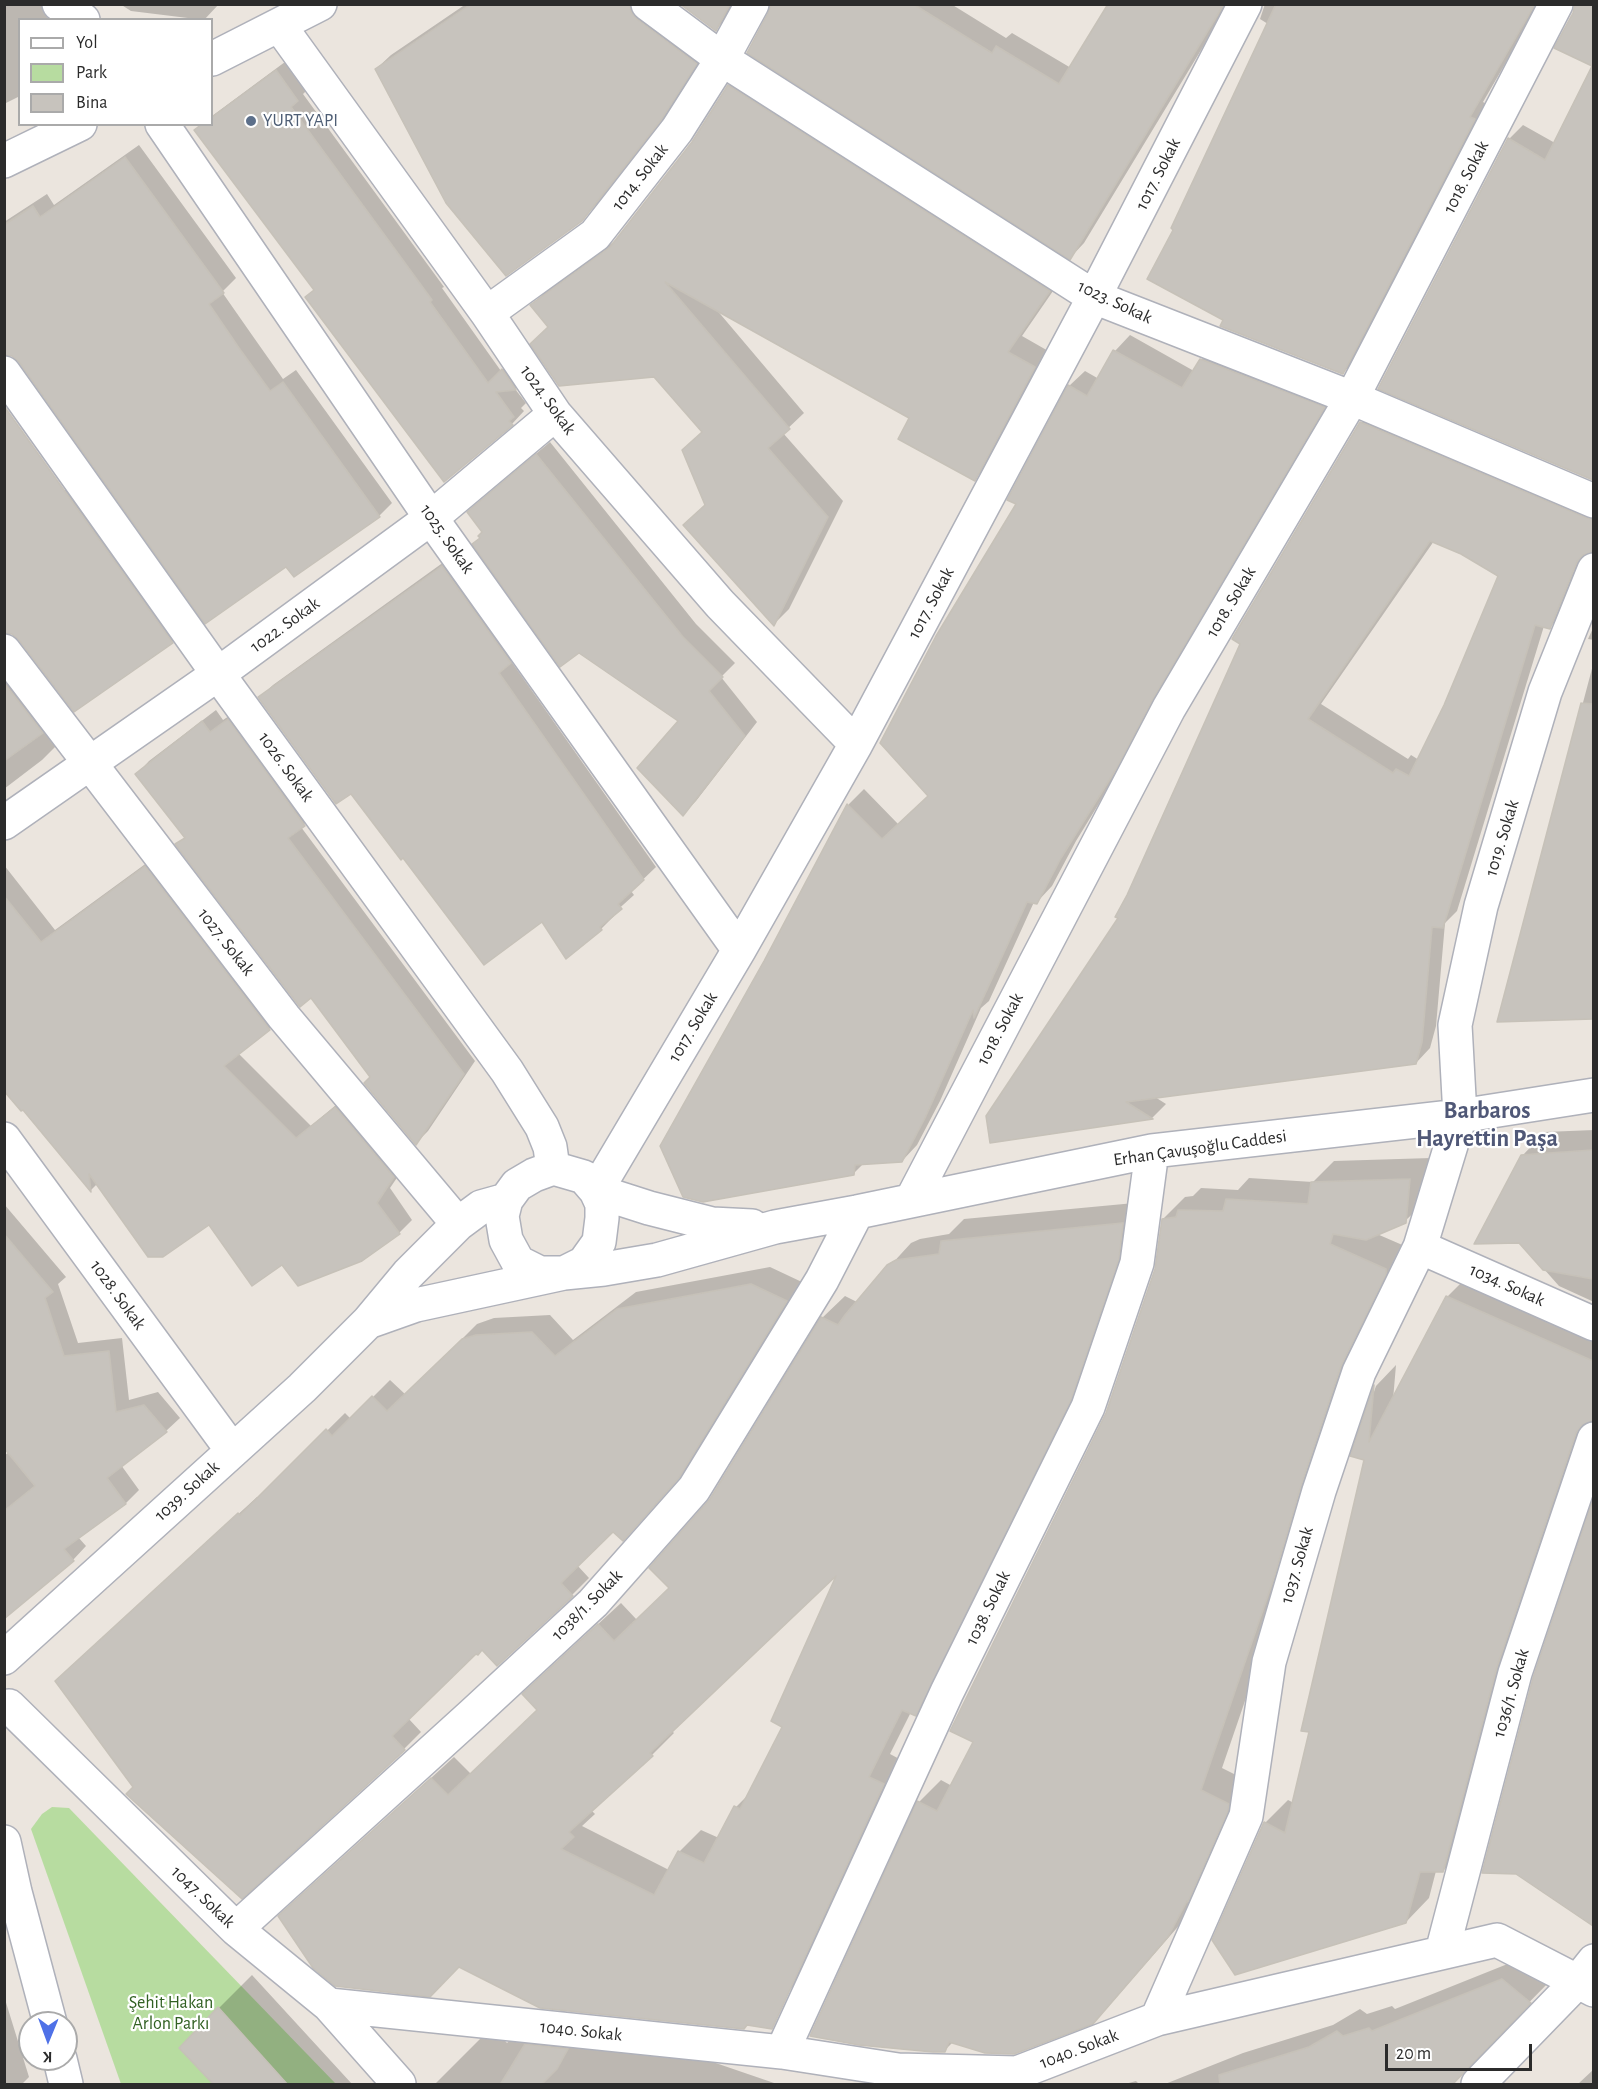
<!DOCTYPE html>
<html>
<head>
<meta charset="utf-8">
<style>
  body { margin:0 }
  #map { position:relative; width:1598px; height:2089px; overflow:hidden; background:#ebe5de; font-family:"Alegreya Sans",sans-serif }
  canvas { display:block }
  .frame { position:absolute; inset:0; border:6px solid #2b2b2b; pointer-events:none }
  .legend { position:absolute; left:18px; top:18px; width:195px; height:108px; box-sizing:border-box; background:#fff; border:2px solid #aaa; margin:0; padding:8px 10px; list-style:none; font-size:18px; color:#2b2b2b }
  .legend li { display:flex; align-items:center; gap:12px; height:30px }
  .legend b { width:30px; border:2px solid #aaa }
  .north { position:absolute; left:18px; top:2011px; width:60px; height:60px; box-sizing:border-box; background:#fff; border:2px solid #aaa; border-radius:50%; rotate:181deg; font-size:16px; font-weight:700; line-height:24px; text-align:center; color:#2b2b2b }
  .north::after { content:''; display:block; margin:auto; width:21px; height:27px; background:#4f71e7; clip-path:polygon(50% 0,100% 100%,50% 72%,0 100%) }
  .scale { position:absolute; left:1385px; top:2044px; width:147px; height:27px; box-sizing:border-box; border:3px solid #2b2b2b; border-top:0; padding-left:8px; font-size:18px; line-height:21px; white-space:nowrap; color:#2b2b2b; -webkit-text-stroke:4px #fff; paint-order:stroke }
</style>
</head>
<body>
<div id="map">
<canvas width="1598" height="2089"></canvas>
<div class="frame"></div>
<ul class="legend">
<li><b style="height:8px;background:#fff"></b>Yol</li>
<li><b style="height:16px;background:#b7dca0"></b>Park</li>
<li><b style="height:16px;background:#c7c3bd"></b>Bina</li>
</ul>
<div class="north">K</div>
<div class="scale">20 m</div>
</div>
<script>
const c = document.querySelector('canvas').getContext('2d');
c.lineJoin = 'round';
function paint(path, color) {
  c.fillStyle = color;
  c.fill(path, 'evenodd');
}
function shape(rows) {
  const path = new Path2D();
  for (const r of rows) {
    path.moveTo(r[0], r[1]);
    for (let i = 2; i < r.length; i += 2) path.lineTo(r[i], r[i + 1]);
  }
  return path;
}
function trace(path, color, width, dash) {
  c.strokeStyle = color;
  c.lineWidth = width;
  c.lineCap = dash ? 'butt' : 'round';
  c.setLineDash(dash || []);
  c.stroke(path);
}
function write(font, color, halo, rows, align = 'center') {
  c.font = font + ' "Alegreya Sans",sans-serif';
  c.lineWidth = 4.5;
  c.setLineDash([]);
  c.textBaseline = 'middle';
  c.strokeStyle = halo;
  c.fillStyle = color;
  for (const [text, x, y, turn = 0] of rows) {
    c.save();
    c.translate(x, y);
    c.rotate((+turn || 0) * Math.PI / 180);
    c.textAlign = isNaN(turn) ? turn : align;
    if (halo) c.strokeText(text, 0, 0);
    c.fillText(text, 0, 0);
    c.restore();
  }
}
paint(shape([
  [52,1807,69,1808,336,2084,121,2084,31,1829,42,1814]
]), '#b7dca0');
paint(shape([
  [4,4,47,4,48,20,20,20,20,96,4,104],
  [120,4,219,4,204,20,131,11],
  [466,4,651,4,710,49,676,103,596,205,581,220,376,69,391,55],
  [683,4,736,4,730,15,716,29],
  [772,4,951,4,1006,38,1012,33,1071,68,1110,4,1229,4,1084,243,1070,258,770,14],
  [1265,4,1540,4,1483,102,1488,105,1357,358,1343,373,1225,319,1175,229,1268,24,1260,19],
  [1576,4,1594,4,1594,65,1557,47,1574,13],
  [289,59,310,87,303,94,444,287,442,288,501,371,516,358,528,377,515,389,526,403,521,408,524,411,512,424,315,289,212,124,212,116],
  [1594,67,1594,479,1380,388,1509,139,1523,125,1555,143],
  [744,71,1064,275,1022,336,1050,352,990,464,974,479,911,418,716,309,804,413,783,433,843,501,789,609,774,624,706,505,703,432,654,376,550,327,532,305,547,290,619,238,693,142,729,86],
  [139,145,236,278,222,292,252,335,283,379,296,370,392,503,379,516,287,565,4,339,4,222,47,194,54,205],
  [1130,335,1194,371,1201,360,1217,344,1339,392,1133,748,1076,841,1052,886,1037,902,1034,902,989,1001,981,1008,940,1101,917,1145,902,1161,864,1163,854,1173,765,961,849,804,864,789,899,825,929,796,1018,504,1069,386,1085,371,1099,379,1115,351],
  [1376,408,1594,501,1594,550,1589,551,1564,613,1550,627,1544,626,1457,911,1445,923,1436,1026,1430,1048,1416,1063,1155,1097,1166,1104,1152,1118,991,1141,1120,916,1361,423],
  [1434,541,1462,552,1500,576,1445,706,1419,760,1411,755,1408,759,1321,704],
  [550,442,696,624,735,663,721,677,757,722,696,801,683,814,680,721,481,537,484,532,482,499],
  [80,480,185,628,172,642,20,638,12,633,58,495],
  [455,554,523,649,511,661,656,867,631,891,634,895,613,914,614,916,601,929,542,920,404,856,351,792,260,697,273,685],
  [1594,626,1594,640,1588,639],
  [4,652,56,719,44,731,56,746,42,760,4,789],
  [1594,661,1594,1018,1499,1020],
  [241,708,317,812,301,827,475,1061,428,1131,416,1143,372,1077,311,996,177,844,186,836,137,774,149,761,216,710,223,720],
  [159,854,283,1015,269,1029,238,1053,311,1126,349,1094,407,1163,390,1188,412,1220,399,1233,282,1263,209,1223,97,1184,91,1190,23,1108,4,1089,4,865,55,930],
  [1594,1130,1594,1302,1559,1286,1520,1242,1522,1156,1545,1132],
  [1431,1158,1428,1199,1405,1221,1377,1234,1407,1247,1296,1552,1222,1768,1250,1782,1190,1913,1114,2000,1092,2022,953,2042,944,2051,919,1802,941,1780,952,1786,975,1741,1107,1414,1156,1269,1163,1219,1185,1197,1193,1196,1201,1188,1238,1190,1249,1178,1313,1182,1334,1161],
  [1145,1202,1092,1376,937,1692,915,1714,911,1712,890,1754,905,1762,810,1969,755,2025,459,1965,280,1916,454,1757,471,1774,539,1709,546,1672,621,1603,637,1620,670,1588,711,1500,822,1318,845,1296,857,1302,911,1243,920,1239,949,1234,964,1219],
  [840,1570,784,1726,750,1793,736,1807,719,1838,701,1830,679,1852,669,1870,582,1826,595,1814,591,1810,652,1755,674,1733,671,1730],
  [4,1204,66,1277,58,1284,78,1343,122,1338,129,1400,158,1392,180,1418,166,1431,121,1465,139,1490,126,1503,78,1537,86,1546,73,1560,4,1600,4,1456,16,1446,4,1416],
  [770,1267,804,1283,696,1458,640,1522,613,1530,577,1565,589,1578,572,1595,476,1652,408,1718,421,1732,404,1749,135,1787,75,1664,257,1497,258,1499,345,1413,351,1419,390,1380,406,1395,477,1324,494,1318,550,1315,573,1340,636,1292],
  [1470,1274,1594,1329,1594,1424,1466,1848,1443,1871,1436,1871,1429,1898,1406,1922,1265,1823,1288,1800,1294,1803,1311,1731,1365,1459,1352,1455,1376,1386,1396,1365,1393,1400,1447,1297],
  [1594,1504,1594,1919,1590,1916,1534,1679],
  [1525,1957,1552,1979,1449,2084,1165,2084,1243,2053,1333,2025,1360,2009,1367,2014,1392,2006,1395,2009],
  [252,1975,352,2084,216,2084,219,2008],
  [4,1996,29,2077,22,2084,4,2084],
  [561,2010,777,2084,435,2084,492,2027,507,2043,516,2034,530,2042],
  [1594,2069,1594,2084,1578,2084],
  [1136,2081,1139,2084,1125,2084]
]), '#0003');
const building = shape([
  [471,4,630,4,631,12,637,19,697,64,662,119,582,221,506,276,446,203,375,69,471,4],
  [680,4,730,4,716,31,680,4],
  [771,4,913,4,992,53,996,46,1059,84,1108,4,1224,4,1070,260,747,53,768,13,771,4],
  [1276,4,1535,4,1470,117,1475,119,1343,374,1220,326,1223,320,1147,279,1173,230,1171,228,1276,4],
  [1575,4,1593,4,1593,480,1378,389,1508,138,1545,160,1592,66,1554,48,1573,13,1575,4],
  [276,70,298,101,291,107,432,300,430,302,488,383,502,369,516,390,496,392,514,417,509,421,513,425,444,482,305,297,314,290,194,130,202,124,212,124,212,117,276,70],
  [728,85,1050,291,1008,352,1035,367,975,481,898,439,909,418,665,282,790,429,768,448,828,517,774,626,683,525,705,505,682,450,702,432,654,377,559,386,530,344,548,327,530,305,610,247,692,142,728,85],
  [125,157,224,293,209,304,239,348,270,391,283,382,380,517,294,577,286,567,205,624,19,362,12,356,4,355,4,225,33,206,40,217,125,157],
  [1113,350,1182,388,1200,359,1325,407,1153,699,1118,766,1061,858,1037,904,1027,902,974,1018,973,1010,925,1118,902,1162,855,1165,854,1175,703,1202,683,1197,660,1146,764,961,847,804,882,839,928,796,880,743,936,636,1016,504,1007,500,1068,385,1087,396,1113,350],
  [4,406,173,643,74,712,19,640,12,634,4,633,4,406],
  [1360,422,1587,518,1593,519,1593,552,1583,555,1577,562,1550,629,1535,625,1443,928,1432,927,1422,1042,1416,1064,1126,1102,1153,1119,990,1143,986,1116,1118,918,1115,917,1127,895,1240,644,1232,639,1360,422],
  [1430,541,1461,554,1498,576,1444,705,1409,776,1396,769,1393,773,1308,719,1430,541],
  [536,454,683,637,723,677,709,691,745,736,683,816,637,768,678,721,579,653,560,667,472,544,480,538,478,536,482,532,467,512,536,454],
  [442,566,511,663,499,673,644,880,618,904,622,909,600,927,602,930,566,959,542,922,484,965,403,858,401,860,351,794,336,804,258,697,442,566],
  [4,683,43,733,4,761,4,683],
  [1581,703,1593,704,1593,1019,1497,1022,1581,703],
  [228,719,305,826,288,838,464,1074,416,1145,364,1083,370,1077,311,998,300,1007,175,844,185,838,135,774,202,721,210,732,228,719],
  [145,866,270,1030,224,1066,296,1138,335,1107,394,1177,377,1203,400,1234,362,1261,298,1286,282,1265,252,1286,209,1225,163,1257,148,1257,89,1174,91,1192,23,1110,21,1111,4,1091,4,896,41,942,145,866],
  [1593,1150,1593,1279,1543,1270,1519,1243,1474,1244,1521,1155,1593,1150],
  [1410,1179,1406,1223,1366,1240,1333,1234,1330,1244,1386,1269,1386,1275,1341,1366,1301,1486,1275,1575,1201,1790,1229,1804,1228,1811,1188,1902,1187,1901,1168,1937,1093,2024,1014,2054,985,2053,949,2042,945,2052,933,2052,859,2045,810,2036,917,1801,937,1811,973,1742,950,1731,1106,1413,1155,1269,1162,1219,1176,1217,1178,1210,1223,1211,1226,1199,1308,1204,1311,1182,1410,1179],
  [1123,1223,1119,1259,1071,1400,916,1716,902,1710,869,1777,884,1784,772,2029,747,2025,744,2029,540,2008,459,1967,430,1997,335,1986,313,1968,278,1916,431,1778,448,1795,537,1710,522,1694,598,1624,614,1641,669,1588,649,1568,710,1499,821,1317,838,1325,845,1315,887,1265,896,1260,939,1254,941,1241,1123,1223],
  [836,1576,771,1721,782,1727,740,1809,734,1806,704,1863,678,1851,654,1895,561,1849,574,1837,569,1832,653,1756,650,1753,836,1576],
  [4,1234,53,1292,45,1298,64,1356,109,1351,116,1412,144,1405,167,1432,107,1478,126,1504,64,1549,74,1561,4,1619,4,1511,35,1486,4,1448,4,1234],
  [751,1284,787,1301,679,1478,623,1541,613,1532,561,1583,573,1596,497,1666,482,1650,478,1655,476,1654,392,1736,405,1750,242,1899,126,1794,133,1787,55,1681,238,1513,240,1515,326,1429,332,1436,372,1396,387,1411,462,1339,476,1335,532,1332,555,1356,617,1309,751,1284],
  [1446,1296,1593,1361,1593,1421,1582,1425,1576,1433,1497,1667,1443,1872,1420,1872,1406,1923,1235,1975,1212,1940,1264,1822,1285,1833,1309,1732,1301,1731,1364,1460,1350,1456,1374,1385,1369,1442,1446,1296],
  [1593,1499,1593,1926,1516,1874,1482,1873,1533,1678,1593,1499],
  [1502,1979,1531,2003,1452,2085,1220,2085,1219,2075,1309,2047,1337,2031,1343,2036,1369,2028,1372,2031,1502,1979],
  [218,2007,288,2085,214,2085,179,2048,218,2007],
  [525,2044,568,2049,557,2069,541,2085,500,2085,525,2044]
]);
paint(building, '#c7c3bd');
trace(building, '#c6c1b8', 1.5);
const minor = shape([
  [59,4,83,20],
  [648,4,722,59,1094,297,1352,398,1594,501],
  [279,25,487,313,555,414,720,604,856,744],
  [212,59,320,4],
  [162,124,431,518,739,950],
  [4,161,80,124],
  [487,313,595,235,677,130,722,59,752,4],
  [4,373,218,674,507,1071,542,1127,550,1147,553,1168],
  [4,651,284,1017,458,1224],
  [4,823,218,674,431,518,555,414],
  [4,1139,232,1450],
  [911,1201,1169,708,1352,398,1556,4],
  [752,1226,712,1224,649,1208,596,1191,739,950,856,744,1094,297,1245,4],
  [1420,1247,1594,1324],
  [368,1322,416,1305,564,1273,584,1263,599,1242,602,1218,602,1204,596,1191,584,1177,553,1168,534,1175,517,1185,506,1200,502,1216,506,1240,518,1262,540,1273,564,1273,604,1269,657,1260,775,1227,857,1212,1152,1151,1460,1116,1594,1095],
  [4,1658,302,1388,368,1322,408,1274,458,1224,481,1207,506,1200],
  [4,1708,9,1706,236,1929,329,2005,399,2084],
  [4,1842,15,1892,50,2023],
  [236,1929,473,1714,593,1603,694,1489,822,1280,857,1212],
  [1442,1952,1515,1673,1594,1439],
  [329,2005,782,2052,898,2070,1017,2073,1157,2019,1497,1940,1594,1990],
  [1157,2019,1246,1816,1269,1662,1319,1491,1359,1372,1420,1247,1460,1116,1455,1025,1481,906,1545,692,1594,570],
  [782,2052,947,1692,1088,1407,1137,1263,1152,1151],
  [60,2059,66,2084],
  [1478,2084,1578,1981,1594,1961]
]);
trace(minor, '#afb1ba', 36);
trace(minor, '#fff', 33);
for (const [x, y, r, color] of [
  [251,121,6,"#5c6f8a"]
]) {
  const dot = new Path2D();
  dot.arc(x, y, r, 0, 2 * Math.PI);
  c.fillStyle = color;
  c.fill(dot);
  trace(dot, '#fff', 2);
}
write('18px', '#4e5e75', '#fff', [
  ["YURT YAPI",263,121]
], 'left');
write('18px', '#2b2b2b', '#fff', [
  ["1017. Sokak",1158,174,-63],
  ["1014. Sokak",640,177,-52],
  ["1018. Sokak",1466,177,-63],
  ["1023. Sokak",1115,302,25],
  ["1024. Sokak",548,400,54],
  ["1025. Sokak",447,539,55],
  ["1018. Sokak",1231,602,-59],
  ["1017. Sokak",931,603,-62],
  ["1022. Sokak",285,625,-36],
  ["1026. Sokak",286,767,54],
  ["1019. Sokak",1502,838,-73],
  ["1027. Sokak",226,942,52],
  ["1017. Sokak",693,1027,-59],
  ["1018. Sokak",1000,1029,-62],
  ["Erhan Çavuşoğlu Caddesi",1200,1148,-8],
  ["1034. Sokak",1507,1285,24],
  ["1028. Sokak",118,1295,54],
  ["1039. Sokak",187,1491,-42],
  ["1037. Sokak",1297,1565,-74],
  ["1038/1. Sokak",587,1605,-45],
  ["1038. Sokak",988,1608,-64],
  ["1036/1. Sokak",1511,1693,-74],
  ["1047. Sokak",203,1897,44],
  ["1040. Sokak",581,2031,6],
  ["1040. Sokak",1079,2049,-21]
]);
write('18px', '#316022', '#fff', [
  ["Şehit Hakan",171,2003],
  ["Arlon Parkı",171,2024]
]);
write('bold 24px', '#505877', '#fff', [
  ["Barbaros",1487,1111],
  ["Hayrettin Paşa",1487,1139]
]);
</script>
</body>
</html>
